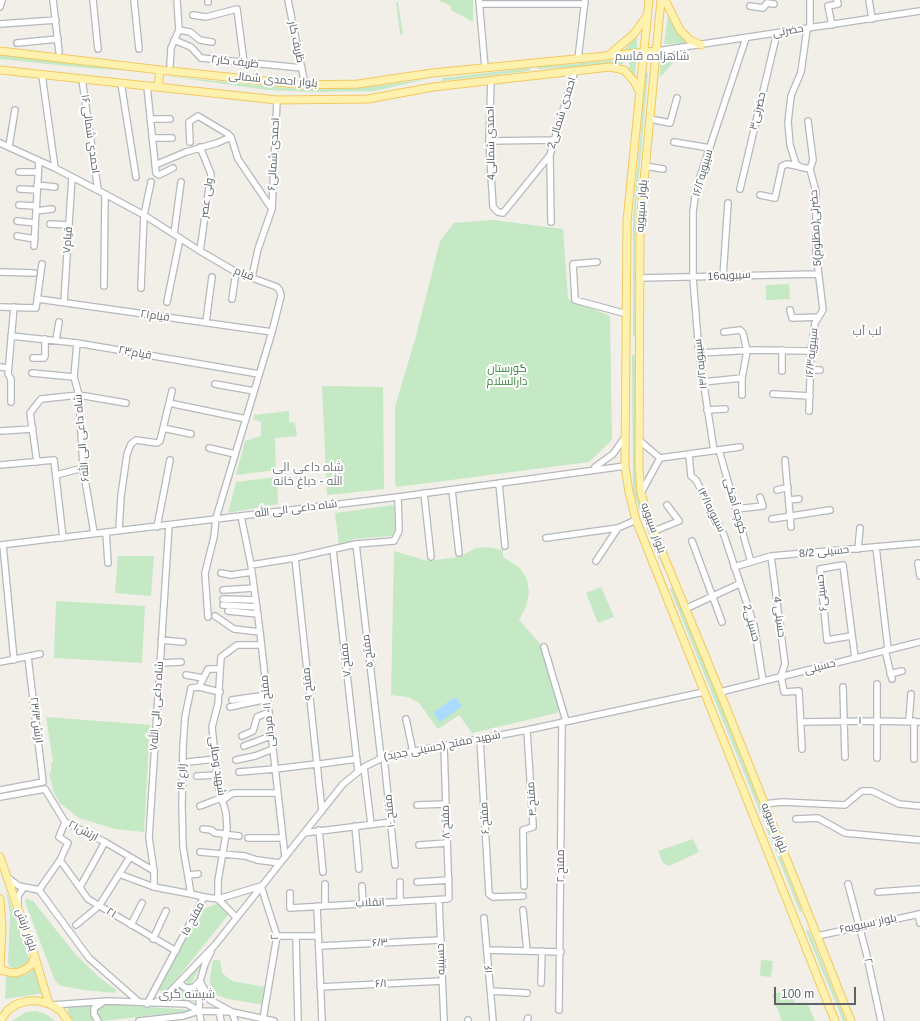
<!DOCTYPE html>
<html>
<head>
<meta charset="utf-8">
<style>
  body { margin:0 }
  #map { position:relative; width:920px; height:1021px; overflow:hidden; background:#f1efe8; font-family:Helvetica,sans-serif }
  canvas { display:block }
  .scale { position:absolute; left:774px; top:987px; width:82px; height:18px; box-sizing:border-box; border:2px solid #5f6368; border-top:0; padding-left:5px; font-size:12px; line-height:14px; white-space:nowrap; color:#5f6368; -webkit-text-stroke:3px #fff; paint-order:stroke }
</style>
</head>
<body>
<div id="map">
<canvas width="920" height="1021"></canvas>
<div class="scale">100 m</div>
</div>
<script>
const c = document.querySelector('canvas').getContext('2d');
c.lineJoin = 'round';
function paint(path, color) {
  c.fillStyle = color;
  c.fill(path, 'evenodd');
}
function shape(rows) {
  const path = new Path2D();
  for (const r of rows) {
    path.moveTo(r[0], r[1]);
    for (let i = 2; i < r.length; i += 2) path.lineTo(r[i], r[i + 1]);
  }
  return path;
}
function trace(path, color, width, dash) {
  c.strokeStyle = color;
  c.lineWidth = width;
  c.lineCap = dash ? 'butt' : 'round';
  c.setLineDash(dash || []);
  c.stroke(path);
}
function write(font, color, halo, rows, align = 'center') {
  c.font = font + ' Helvetica,Cairo,sans-serif';
  c.lineWidth = 4;
  c.setLineDash([]);
  c.textBaseline = 'middle';
  c.strokeStyle = halo;
  c.fillStyle = color;
  for (const [text, x, y, turn = 0] of rows) {
    c.save();
    c.translate(x, y);
    c.rotate((+turn || 0) * Math.PI / 180);
    c.textAlign = isNaN(turn) ? turn : align;
    if (halo) c.strokeText(text, 0, 0);
    c.fillText(text, 0, 0);
    c.restore();
  }
}
paint(shape([
  [438,0,473,0,473,22,451,10,451,6],
  [396,2,398,2,403,34,400,34],
  [668,15,675,29,687,43,664,44],
  [637,36,637,50,622,52],
  [0,55,76,63,149,72,87,68,0,59],
  [627,57,636,60,635,78,626,70,630,66],
  [660,59,676,60,660,77],
  [618,60,623,61,623,64,537,69,537,67],
  [530,68,529,71,441,81,443,78],
  [646,73,648,73,635,219,635,336,633,336,633,218],
  [166,76,297,89,378,86,427,79,375,91,316,92,268,90],
  [493,220,563,229,568,299,610,316,612,440,589,462,397,487,395,484,395,407,416,336,440,241,454,223],
  [789,284,790,299,766,300,766,285],
  [632,355,635,355,636,491,666,568,664,569,643,520,633,491],
  [322,386,383,387,384,489,327,495],
  [289,411,289,422,295,423,297,436,275,438,276,470,236,475,245,441,261,436,261,422,253,419,254,415],
  [277,477,278,504,228,513,236,482],
  [394,505,395,529,392,536,353,539,351,543,339,545,335,513],
  [488,547,503,550,503,557,520,568,527,579,529,592,526,607,519,620,542,646,561,707,557,713,472,733,459,715,438,729,419,703,408,697,391,695,394,551,428,561,459,557,476,548],
  [118,556,154,556,151,596,115,593],
  [601,587,614,617,598,623,586,593],
  [673,588,723,711,802,911,800,912,670,589],
  [56,601,145,606,142,663,54,658],
  [46,717,150,725,144,832,115,829,79,818,60,803,54,793,49,773,51,772,51,763,53,762],
  [693,839,699,852,669,866,663,863,658,851],
  [6,890,30,962,19,969,10,967,8,963,10,914],
  [26,898,33,901,76,955,99,977,116,990,115,993,85,990,61,986,55,981,25,902],
  [219,903,229,914,170,987,162,992,158,989,201,910],
  [809,930,846,1021,843,1021,806,931],
  [205,957,191,984,187,984,186,980],
  [213,960,220,960,222,973,232,981,265,987,263,1005,229,999,216,995,211,986,210,978],
  [761,960,773,961,771,977,760,976],
  [37,967,44,993,5,999,6,977,26,975],
  [180,987,183,990,193,992,195,1002,167,998],
  [789,988,796,1006,807,1002,815,1021,782,1021,772,995],
  [72,1003,94,1005,92,1008,95,1021,72,1021,68,1013,68,1006],
  [107,1004,191,1010,191,1011,102,1021,96,1014,96,1009,99,1006],
  [36,1011,46,1014,55,1021,12,1021,26,1012]
]), '#c5e8c5');
paint(shape([
  [455,697,462,706,440,722,433,713]
]), '#aadaff');
const minor = shape([
  [53,0,59,52],
  [93,0,98,49],
  [134,0,139,49],
  [208,0,208,2],
  [288,0,305,85],
  [479,0,485,68],
  [810,0,810,28],
  [869,0,872,19],
  [480,4,585,4],
  [750,6,763,8,767,3,774,4],
  [0,7,2,0],
  [193,15,206,17,237,9,244,63],
  [0,24,56,20],
  [832,25,828,6,838,4,837,0],
  [807,29,801,72,791,96,788,122,790,145,796,164,800,167,810,169,816,192,816,252,823,310,815,323,811,351,809,411],
  [179,30,190,32,200,40,212,42],
  [174,40,191,47,201,58,302,68],
  [17,43,58,39],
  [657,51,920,11],
  [578,59,585,0],
  [170,65,171,48,179,30,177,0],
  [42,75,55,168],
  [82,79,98,190],
  [491,80,489,141,493,207,498,212,503,213,550,155,575,70],
  [121,83,136,177],
  [147,86,156,173,159,175,173,168],
  [150,119,170,119],
  [650,119,670,123,677,98],
  [808,121,813,160,810,169],
  [152,138,172,138],
  [489,141,555,140],
  [190,142,189,122,198,116,228,134,231,137,238,159,272,209],
  [674,142,710,148],
  [0,143,55,168,105,194,144,215,200,251,236,272,277,287,280,291,281,296,272,332,216,518,214,537,205,573,208,617],
  [9,146,15,110],
  [550,155,551,222],
  [155,165,186,152,217,143,231,137],
  [645,166,663,169],
  [19,172,38,172],
  [37,185,55,187],
  [20,189,37,190],
  [740,189,777,33],
  [760,195,775,198,782,166,787,164,797,166],
  [19,205,36,206],
  [36,211,52,209],
  [17,221,35,223],
  [50,224,68,225],
  [174,234,181,182],
  [17,236,35,239],
  [34,246,39,161],
  [200,251,211,174,200,147],
  [597,262,573,264,575,300,627,314],
  [0,272,34,273],
  [252,277,258,249,272,209,277,100],
  [723,277,728,203],
  [639,278,818,274],
  [104,286,105,194],
  [141,288,144,215,151,182],
  [38,299,272,332],
  [232,299,236,272],
  [64,302,72,177],
  [167,302,180,238],
  [0,307,36,308,42,264],
  [790,310,792,318,818,317],
  [206,322,212,277],
  [724,332,740,330,743,333,747,351,742,378,742,395],
  [11,336,77,343,259,374],
  [56,340,59,322],
  [77,343,74,377,79,395,83,468,94,533],
  [699,353,755,350,811,351],
  [33,358,44,358,45,356,45,339],
  [0,367,8,368],
  [810,370,820,370],
  [782,371,782,350],
  [32,373,74,377],
  [703,382,742,378],
  [215,384,254,391],
  [773,394,810,396],
  [11,402,11,379,8,374,14,307],
  [169,403,246,419],
  [707,410,725,409],
  [163,428,191,434],
  [0,431,33,429],
  [640,441,660,458],
  [209,448,235,454],
  [719,450,751,562],
  [714,451,699,353,693,278,693,212,696,189,746,38],
  [689,455,691,476,696,480,724,535,754,625,763,681],
  [660,458,740,447],
  [785,460,791,527],
  [37,462,30,413,41,399,79,395,126,403],
  [0,465,54,460,63,538],
  [595,467,613,454,625,437],
  [56,475,83,468],
  [499,483,505,546],
  [452,490,459,553],
  [777,490,788,487],
  [424,493,431,557],
  [641,493,660,458],
  [789,500,799,499],
  [736,509,763,506,760,497],
  [241,516,251,565,260,632,285,857],
  [772,519,830,510],
  [157,527,170,460],
  [119,530,121,496,127,454,131,444,136,440,157,443,160,441,172,391],
  [654,531,679,521,667,505],
  [106,532,108,563],
  [546,538,618,528,636,520],
  [692,541,722,622],
  [356,544,381,758],
  [0,545,398,497,625,466],
  [3,545,14,660],
  [876,547,888,649],
  [858,549,860,528],
  [333,550,358,771],
  [771,556,785,664,781,676,784,692,799,691,802,749],
  [295,558,322,811],
  [596,561,618,528],
  [918,563,920,576],
  [251,565,295,558,356,544,394,541,399,531,398,497],
  [734,567,771,556,920,543],
  [221,573,231,575,252,572],
  [223,590,254,588],
  [223,599,256,600],
  [223,605,257,607],
  [685,609,739,584],
  [228,611,258,614],
  [215,616,234,629,260,632],
  [851,636,827,640,820,569,843,565,855,658],
  [161,640,183,642],
  [544,647,566,721],
  [885,650,892,679],
  [0,662,40,654],
  [160,663,181,662],
  [890,674,902,671],
  [186,675,203,678],
  [199,687,220,692],
  [843,687,845,757],
  [720,692,920,642],
  [232,700,267,695],
  [230,707,267,699],
  [406,719,413,752],
  [909,721,911,694],
  [801,722,876,721,920,722],
  [242,736,253,731,257,717,269,712],
  [480,739,489,894,493,897,523,896],
  [244,746,271,736],
  [384,757,395,865],
  [877,758,877,684],
  [914,759,914,721],
  [236,760,255,756,273,749],
  [188,762,216,759],
  [320,764,357,759],
  [364,767,371,824],
  [275,769,316,764],
  [239,772,275,769],
  [197,776,217,775],
  [0,790,43,782,28,657],
  [0,797,45,789,65,822,105,842,154,871],
  [222,801,231,794,235,793,277,793],
  [764,804,782,802,845,805,862,791,872,791,899,804,920,806],
  [417,805,445,804],
  [200,806,221,798],
  [796,819,818,818,845,833,920,840],
  [355,826,359,869],
  [203,829,211,830,215,833,239,836],
  [319,830,323,872],
  [304,833,391,822],
  [248,838,282,838],
  [419,845,447,843],
  [200,852,245,856,257,860,280,863],
  [60,860,88,899,176,951],
  [119,874,154,887,191,894],
  [188,875,198,874],
  [8,878,19,886,39,890,89,958,139,1002],
  [400,882,400,902],
  [417,882,449,880],
  [325,884,325,906],
  [848,884,866,952,881,1021],
  [362,886,363,904],
  [524,886,523,830,533,827,533,825,527,730],
  [80,887,105,842],
  [154,887,154,871,149,838,169,525],
  [39,890,60,860,68,843,59,837,65,822],
  [878,892,920,889],
  [290,893,290,908,447,899,449,898,444,746],
  [204,897,191,894,183,847,182,806,183,747,185,717,191,688,199,687,208,669,220,669],
  [439,900,444,1021],
  [18,905,18,896,24,887],
  [317,906,322,1021],
  [523,910,527,951],
  [918,914,920,923],
  [236,917,218,899,218,881,227,828,226,813,218,785,212,727,218,704,221,657,237,645,261,645],
  [484,918,493,1021],
  [76,925,99,906,130,857],
  [131,925,142,903],
  [277,936,318,936],
  [817,936,920,914],
  [296,937,298,1021],
  [153,939,166,911],
  [319,946,441,940],
  [487,950,561,952],
  [179,983,186,988,190,988,194,987,200,981],
  [201,983,210,1000,232,1012,235,1021],
  [541,983,542,951],
  [320,987,442,981],
  [491,991,527,993],
  [154,1003,164,998,215,945,343,784,364,767,384,757,527,730,704,692],
  [147,1004,204,897,218,899,261,886,277,936,263,1019],
  [52,1005,108,1001,187,1004,199,1011,232,1012,274,1021],
  [559,1010,562,722],
  [219,1012,221,1021],
  [468,1020,468,1021],
  [98,1021,94,1014,94,1008,102,1003],
  [139,1021,183,1016,199,1011],
  [201,1021,199,1011,200,981,205,964,211,952],
  [527,1021,528,1018]
]);
const major = shape([
  [649,0,627,221,625,466,629,492,636,520,835,1021],
  [661,0,640,224,639,467,641,493,649,520,720,692,851,1021],
  [665,0,680,30,690,40,701,45],
  [0,51,160,70,305,85,358,84,432,73,657,51],
  [609,55,634,34,646,17],
  [0,70,277,100,368,99,433,87,610,67,624,70,634,81,638,89],
  [158,87,160,70],
  [0,857,35,957,49,1004],
  [0,899,2,928,0,971],
  [0,969,8,972,16,973,24,970,31,965,35,957],
  [0,1021,8,1010,17,1004,28,1001,39,1001,52,1005,61,1011,68,1021]
]);
trace(minor, '#b5b8bc', 8);
trace(major, '#f2c960', 9);
trace(minor, '#fff', 5.5);
trace(major, '#fff2af', 7);
write('11px', '#5f6368', '#fff', [
  ["حضرتی",788,31,-9],
  ["ظریف کار",296,42,78],
  ["۲ظریف کار",235,62,6],
  ["بلوار احمدی شمالی",273,80,5],
  ["حضرتی۳",758,111,-76],
  ["2احمدی شمالی",562,113,-73],
  ["احمدی شمالی ۱۶",90,134,82],
  ["4احمدی شمالی",491,143,-91],
  ["احمدی شمالی۶",274,154,-87],
  ["سیبویه۱۶/۲",703,173,-74],
  ["ولی عصر",207,198,-82],
  ["بلوار سیبویه",642,206,-86],
  ["5حضرتی(مظلوم)",816,228,-93],
  ["قیام۷",68,240,-86],
  ["قیام",244,274,22],
  ["سیبویه16",729,276,-3],
  ["قیام۲۱",155,316,8],
  ["قیام۲۳",135,353,10],
  ["سیبویه۱۶/۳",812,353,-85],
  ["سیبویه۱۴/۲",701,364,-97],
  ["شاه داعی الی الله۶",82,438,-95],
  ["کوچه آهکی",735,506,74],
  ["شاه داعی الی الله",296,509,-7],
  ["سیبویه۱۴/۱",711,510,63],
  ["بلوار سیبویه",653,528,70],
  ["8/2 حسینی",824,552,-5],
  ["حسینی۶",822,593,-96],
  ["حسینی 4",779,617,83],
  ["حسینی2",751,623,75],
  ["مفتح ۵",368,651,-97],
  ["مفتح ۷",346,660,-96],
  ["حسینی",820,667,-14],
  ["مفتح ۹",308,684,-96],
  ["شاه داعی الی الله۷",157,706,-86],
  ["مفتح ۱۱- مردانی",268,711,-96],
  ["۲۳/۳ارتش",36,720,83],
  ["۱",860,721],
  ["شهید مفتح (حسینی جدید)",442,746,-11],
  ["شهید وصالی",217,766,81],
  ["۱۹ زارع",182,777,-89],
  ["مفتح ۴",532,799,-94],
  ["مفتح ۱۰",390,811,-96],
  ["مفتح ۶",485,818,-93],
  ["مفتح ۸",446,822,-92],
  ["بلوار سیبویه",774,828,68],
  ["ارتش۲۱",83,831,28],
  ["مفتح ۲",561,866,-90],
  ["انقلاب",370,903,-3],
  ["۲۱",111,913,32],
  ["مفتح ۱۵",193,919,-62],
  ["۶بلوار سیبویه",868,924,-12],
  ["بلوار ارتش",26,930,71],
  ["۲",275,937,-93],
  ["۶/۳",380,943,-3],
  ["حسینیه",441,959,-92],
  ["۲",868,961,79],
  ["۱۶",489,969,-95],
  ["۶/۱",381,984,-3]
]);
write('11px', '#348238', '#fff', [
  ["گورستان",507,369],
  ["دارالسلام",507,382]
]);
write('12px', '#70757a', '#fff', [
  ["شاهزاده قاسم",652,57],
  ["لب آب",867,332],
  ["شاه داعی الی",308,468],
  ["الله - دباغ خانه",308,482],
  ["شیشه گری",187,995]
]);
</script>
</body>
</html>
